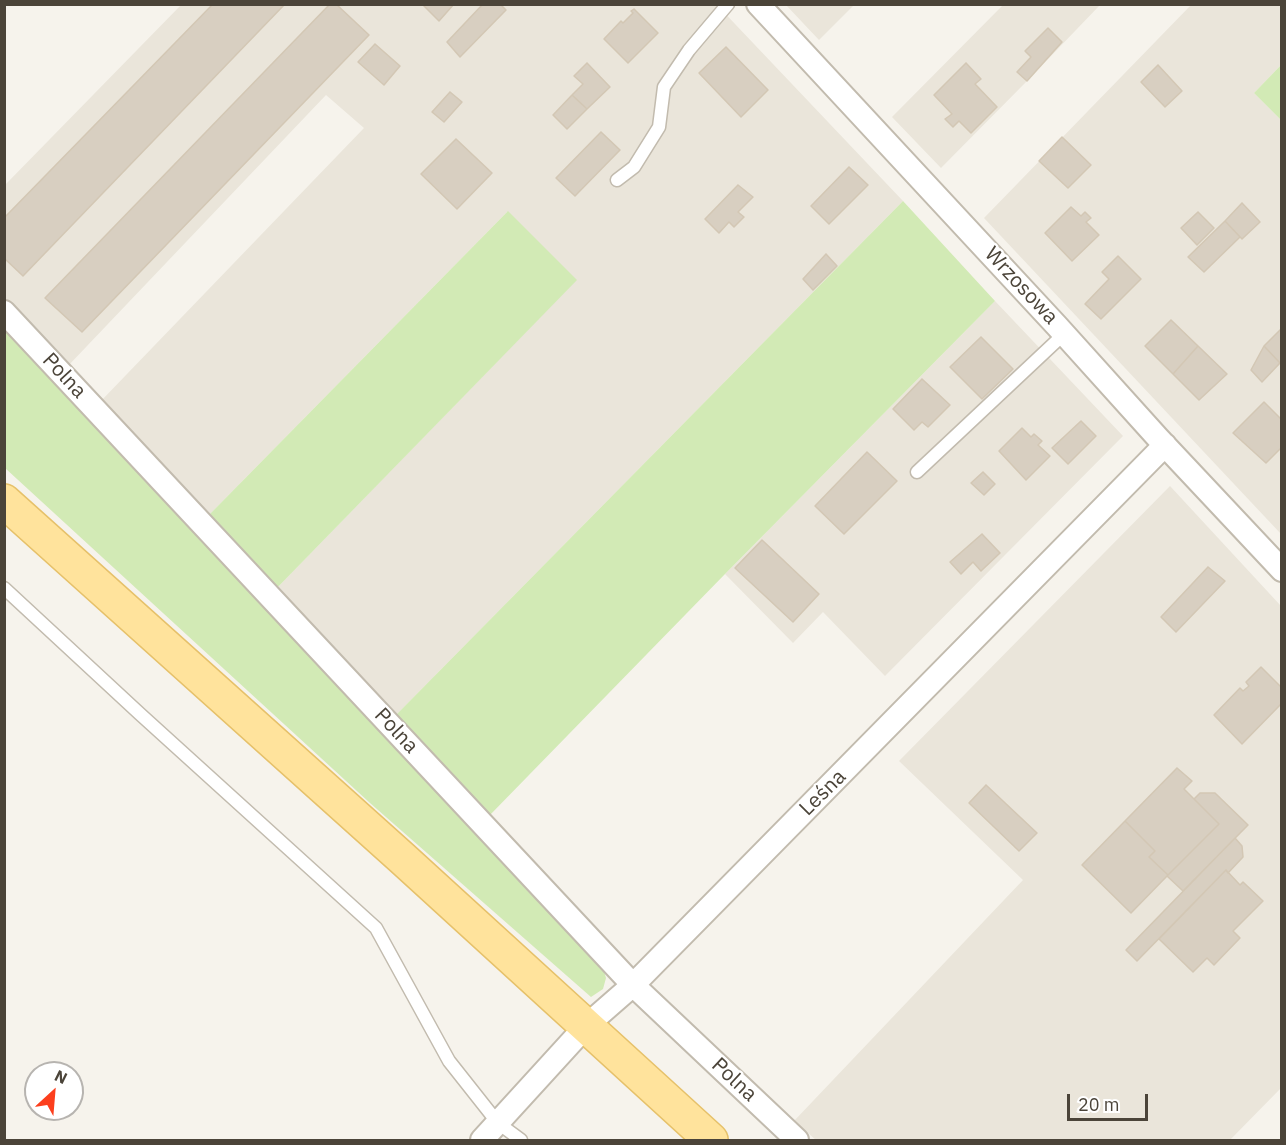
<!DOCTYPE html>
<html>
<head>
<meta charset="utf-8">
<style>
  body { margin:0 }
  #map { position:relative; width:1286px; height:1145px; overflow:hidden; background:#f6f3ec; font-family:"IBM Plex Sans",sans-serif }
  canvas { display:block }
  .frame { position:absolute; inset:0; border:6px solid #4b4439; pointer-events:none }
  .north { position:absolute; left:24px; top:1061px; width:60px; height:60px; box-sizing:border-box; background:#fff; border:2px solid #b7b4b0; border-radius:50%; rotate:26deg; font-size:16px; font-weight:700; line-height:24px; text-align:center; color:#4b4439 }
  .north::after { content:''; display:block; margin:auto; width:21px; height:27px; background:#fc3f1d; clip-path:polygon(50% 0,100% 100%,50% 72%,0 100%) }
  .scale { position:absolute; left:1067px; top:1094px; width:81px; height:27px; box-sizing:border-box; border:3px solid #4b4439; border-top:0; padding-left:8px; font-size:18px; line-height:21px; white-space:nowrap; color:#4b4439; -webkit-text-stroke:4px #fff; paint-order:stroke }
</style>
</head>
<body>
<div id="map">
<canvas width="1286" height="1145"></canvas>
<div class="frame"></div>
<div class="north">N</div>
<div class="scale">20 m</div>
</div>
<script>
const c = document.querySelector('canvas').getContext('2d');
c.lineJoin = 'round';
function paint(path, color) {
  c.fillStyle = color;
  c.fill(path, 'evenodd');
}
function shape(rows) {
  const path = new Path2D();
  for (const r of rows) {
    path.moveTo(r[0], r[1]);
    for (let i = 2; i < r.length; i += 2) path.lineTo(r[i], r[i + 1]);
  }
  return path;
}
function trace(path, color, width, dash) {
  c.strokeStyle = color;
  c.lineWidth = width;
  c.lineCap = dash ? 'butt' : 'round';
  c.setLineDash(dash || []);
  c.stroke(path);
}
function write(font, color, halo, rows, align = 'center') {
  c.font = font + ' "IBM Plex Sans",sans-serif';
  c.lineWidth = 4.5;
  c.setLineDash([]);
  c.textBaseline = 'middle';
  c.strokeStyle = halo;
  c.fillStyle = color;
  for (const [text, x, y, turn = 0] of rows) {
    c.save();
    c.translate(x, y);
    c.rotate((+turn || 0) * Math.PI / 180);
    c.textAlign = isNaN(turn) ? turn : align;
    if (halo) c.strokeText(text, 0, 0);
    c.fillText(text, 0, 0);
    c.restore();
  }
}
paint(shape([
  [181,5,717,5,903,201,395,716,275,590,576,280,507,212,207,517,100,402,364,128,326,95,67,367,5,300,5,185],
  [786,5,854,5,819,40],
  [1003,5,1100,5,1027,81,941,168,892,117],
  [1191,5,1281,5,1281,65,1254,93,1281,120,1281,534,984,218],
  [995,301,1123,436,885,676,823,612,793,643,725,574],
  [1170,486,1281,606,1281,1088,1230,1140,816,1140,794,1121,1023,880,899,761]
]), '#eae5da');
paint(shape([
  [1281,65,1281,120,1254,93],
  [903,201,995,301,725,574,489,816,395,716],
  [508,211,577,280,275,590,207,517],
  [4,329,603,968,606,978,603,989,591,997,370,803,5,468]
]), '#d2eab5');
const building = shape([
  [213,4,285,4,23,276,4,258,4,218,213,4],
  [330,4,336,4,369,35,82,332,45,298,330,4],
  [422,4,454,4,439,21,422,4],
  [483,4,500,4,506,10,460,57,447,42,483,4],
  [634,9,658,33,628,63,604,39,621,21,623,23,633,13,631,11,634,9],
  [1048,28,1062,42,1027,81,1017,72,1031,57,1025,51,1048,28],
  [375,44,400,66,384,85,358,62,375,44],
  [726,47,768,90,741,117,699,73,726,47],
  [587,63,610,87,587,109,572,95,583,84,574,76,587,63],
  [966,63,981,79,975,84,997,107,971,133,959,121,953,127,945,119,952,114,934,95,966,63],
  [1158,65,1182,91,1165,107,1141,82,1158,65],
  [450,92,462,102,444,122,432,112,450,92],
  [572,95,587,109,567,129,553,115,572,95],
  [601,132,620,150,575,196,556,178,601,132],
  [1062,137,1091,165,1068,188,1039,161,1062,137],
  [456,139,492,173,457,209,421,174,456,139],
  [849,167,868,185,829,224,811,206,849,167],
  [738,185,753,197,738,212,744,217,734,227,729,222,719,233,705,219,738,185],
  [1242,203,1260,222,1242,239,1225,221,1242,203],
  [1071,207,1081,216,1085,212,1091,218,1086,222,1099,235,1072,261,1045,233,1071,207],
  [1198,212,1214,228,1197,245,1181,228,1198,212],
  [1225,221,1240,237,1204,272,1188,257,1225,221],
  [826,254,837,266,813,290,803,279,826,254],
  [1118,256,1141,279,1101,319,1085,304,1109,279,1102,272,1118,256],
  [1171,320,1198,346,1173,374,1145,346,1171,320],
  [1282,328,1282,361,1280,363,1264,346,1282,328],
  [981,337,1013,369,982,399,950,367,981,337],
  [1198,346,1227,374,1199,400,1173,374,1198,346],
  [1264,346,1280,363,1262,382,1251,370,1264,346],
  [922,379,950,405,928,427,922,422,914,430,893,409,922,379],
  [1264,402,1282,420,1282,447,1266,463,1233,433,1264,402],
  [1081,421,1096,436,1068,464,1052,448,1081,421],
  [1022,428,1031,437,1034,434,1042,441,1038,445,1050,456,1026,480,999,451,1022,428],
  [867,452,897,481,844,534,815,506,867,452],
  [983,472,995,484,984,495,971,483,983,472],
  [982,534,1000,553,981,571,973,562,961,574,950,562,982,534],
  [762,540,819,594,793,622,735,568,762,540],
  [1208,567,1225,581,1176,632,1161,617,1208,567],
  [1261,667,1282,688,1282,703,1242,744,1214,715,1240,688,1243,691,1249,686,1246,682,1261,667],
  [1177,768,1192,781,1184,789,1219,824,1168,875,1149,857,1155,851,1125,821,1177,768],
  [986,785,1037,833,1019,851,969,803,986,785],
  [1200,793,1215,793,1248,825,1183,891,1167,876,1219,824,1194,799,1200,793],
  [1125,821,1155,851,1149,857,1168,875,1131,913,1082,865,1125,821],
  [1235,838,1242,846,1243,857,1228,873,1226,870,1137,961,1126,950,1235,838],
  [1226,870,1240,885,1243,882,1263,901,1233,931,1240,938,1214,965,1207,958,1193,972,1159,939,1226,870]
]);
paint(building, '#d8cfc1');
trace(building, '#d3c7b4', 1.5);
const service = shape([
  [617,180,634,167,659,127,664,87,689,50,728,4],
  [917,472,1064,334],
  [4,588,140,714,376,928,449,1061,498,1123,521,1140]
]);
const minor = shape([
  [758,4,1057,326,1158,438,1282,570],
  [4,312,633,985,797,1140],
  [482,1140,586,1026,633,985,1165,445]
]);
const primary = shape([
  [4,501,402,858,711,1140]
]);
trace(service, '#c2bbae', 15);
trace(minor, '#c2bbae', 26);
trace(primary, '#e6c16a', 36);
trace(service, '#fff', 12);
trace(minor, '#fff', 22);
trace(primary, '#ffe39c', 33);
write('21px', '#4b4439', '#fff', [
  ["Wrzosowa",1021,286,47],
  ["Polna",64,376,47],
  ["Polna",396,731,47],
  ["Leśna",823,793,-45],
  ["Polna",734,1080,43]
]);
</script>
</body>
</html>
